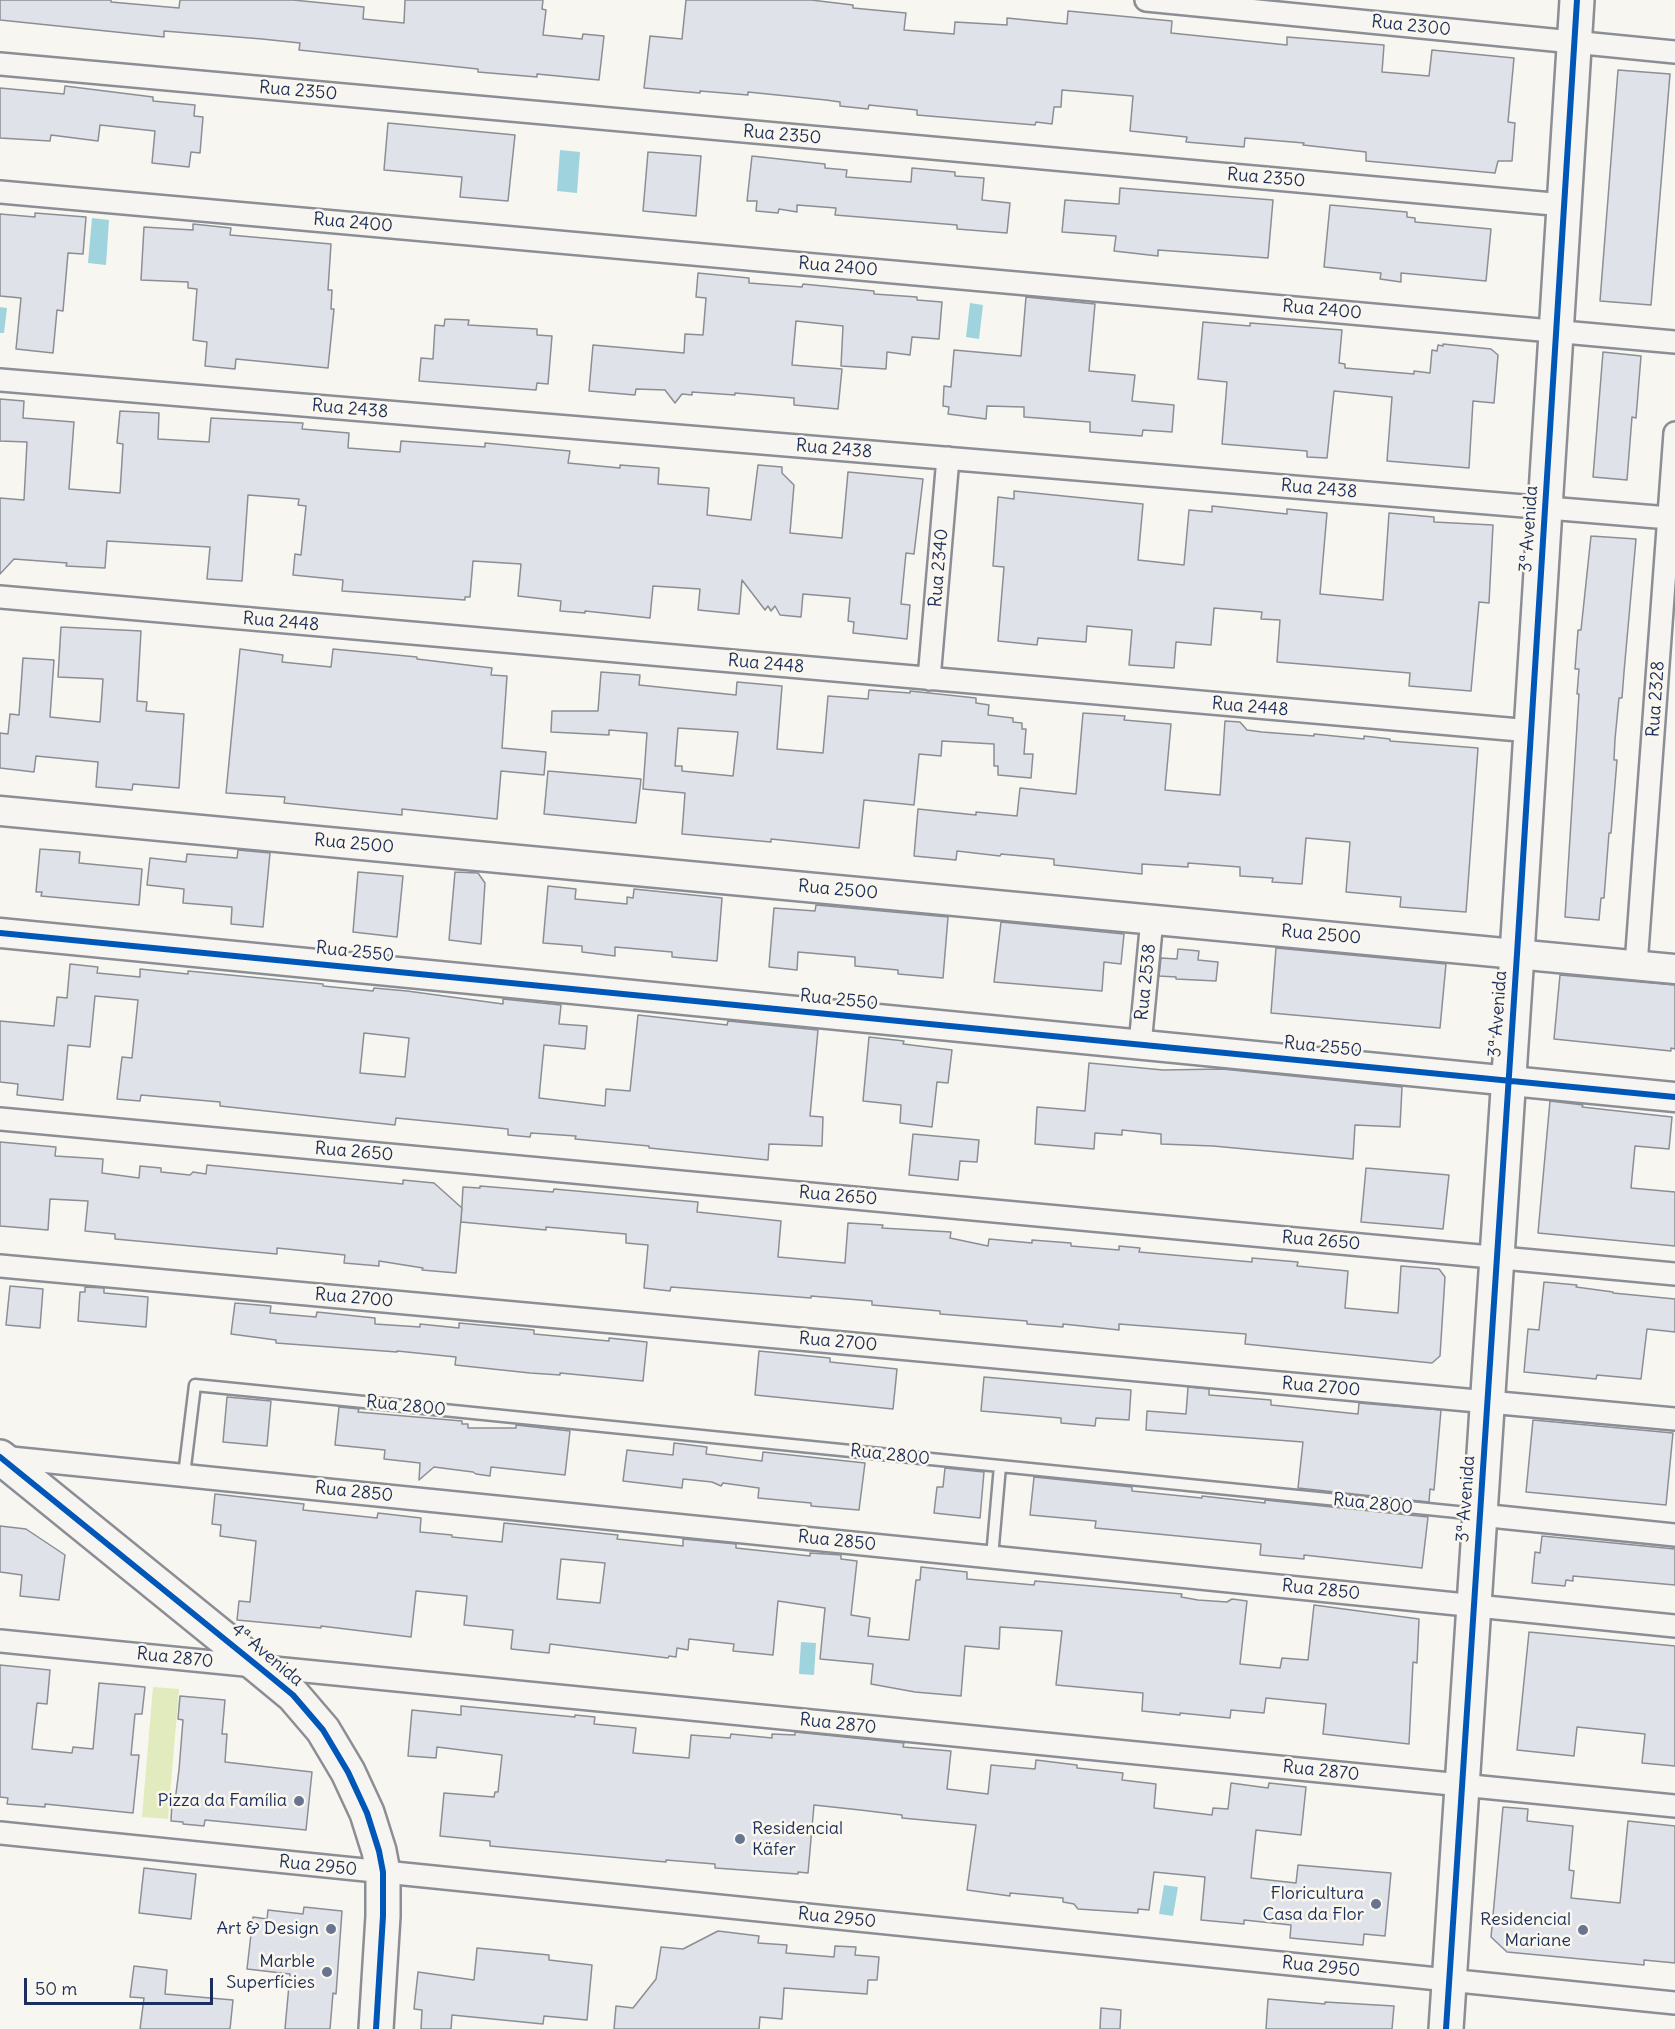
<!DOCTYPE html>
<html>
<head>
<meta charset="utf-8">
<style>
  body { margin:0 }
  #map { position:relative; width:1675px; height:2029px; overflow:hidden; background:#f8f6f0; font-family:Delius,sans-serif }
  canvas { display:block }
  .scale { position:absolute; left:24px; top:1978px; width:189px; height:27px; box-sizing:border-box; border:3px solid #1b2f5e; border-top:0; padding-left:8px; font-size:18px; line-height:21px; white-space:nowrap; color:#1b2f5e; -webkit-text-stroke:4px #fbf7ec; paint-order:stroke }
</style>
</head>
<body>
<div id="map">
<canvas width="1675" height="2029"></canvas>
<div class="scale">50 m</div>
</div>
<script>
const c = document.querySelector('canvas').getContext('2d');
c.lineJoin = 'round';
function paint(path, color) {
  c.fillStyle = color;
  c.fill(path, 'evenodd');
}
function shape(rows) {
  const path = new Path2D();
  for (const r of rows) {
    path.moveTo(r[0], r[1]);
    for (let i = 2; i < r.length; i += 2) path.lineTo(r[i], r[i + 1]);
  }
  return path;
}
function trace(path, color, width, dash) {
  c.strokeStyle = color;
  c.lineWidth = width;
  c.lineCap = dash ? 'butt' : 'round';
  c.setLineDash(dash || []);
  c.stroke(path);
}
function write(font, color, halo, rows, align = 'center') {
  c.font = font + ' Delius,sans-serif';
  c.lineWidth = 5;
  c.setLineDash([]);
  c.textBaseline = 'middle';
  c.strokeStyle = halo;
  c.fillStyle = color;
  for (const [text, x, y, turn = 0] of rows) {
    c.save();
    c.translate(x, y);
    c.rotate((+turn || 0) * Math.PI / 180);
    c.textAlign = isNaN(turn) ? turn : align;
    if (halo) c.strokeText(text, 0, 0);
    c.fillText(text, 0, 0);
    c.restore();
  }
}
paint(shape([
  [153,1687,179,1689,168,1819,142,1817]
]), '#e1ebbe');
paint(shape([
  [560,150,580,152,577,193,557,191],
  [92,218,109,220,106,265,88,263],
  [970,303,983,305,979,339,966,337],
  [0,307,7,308,4,333,0,333],
  [801,1642,816,1643,814,1675,799,1674],
  [1164,1885,1178,1887,1173,1916,1159,1914]
]), '#9fd4de');
const building = shape([
  [0,0,111,0,111,2,179,8,180,0,293,0,364,7,363,19,404,23,405,0,543,0,542,9,546,10,543,35,582,39,583,34,604,36,599,80,537,74,537,77,478,72,478,69,299,50,300,43,262,39,164,31,164,37,0,20,0,0],
  [686,0,811,0,853,5,853,8,906,13,904,30,954,34,955,22,1007,25,1007,18,1067,24,1068,11,1172,21,1171,33,1287,45,1287,37,1384,45,1382,72,1429,76,1432,50,1514,58,1508,122,1515,123,1512,161,1498,161,1495,173,1366,161,1366,152,1303,145,1304,143,1245,138,1244,147,1186,142,1187,137,1130,131,1133,96,1062,90,1061,107,1054,107,1052,124,1036,122,1035,125,917,115,917,110,869,105,868,109,840,106,840,102,826,100,748,92,748,95,700,91,700,93,644,88,650,36,682,39,686,0],
  [1618,70,1670,74,1651,305,1600,301,1618,70],
  [65,86,153,97,153,101,195,105,194,116,203,117,200,153,191,152,189,167,152,163,155,131,100,125,98,141,51,135,50,141,0,138,0,88,64,94,65,86],
  [388,123,515,135,508,201,460,197,462,177,384,170,388,123],
  [648,152,701,156,696,216,643,211,648,152],
  [752,156,825,164,825,168,847,170,846,177,911,182,912,168,955,172,955,176,984,178,982,200,1010,203,1007,233,957,229,957,225,835,215,836,208,797,205,797,212,779,209,778,213,756,211,757,201,747,201,752,156],
  [1120,188,1273,200,1268,258,1158,250,1158,256,1114,251,1116,236,1062,232,1065,200,1119,204,1120,188],
  [1330,205,1407,212,1407,217,1415,218,1415,222,1491,229,1486,281,1401,273,1401,282,1380,279,1381,273,1324,267,1330,205],
  [35,213,86,217,83,254,68,253,63,311,57,310,53,353,16,349,21,298,0,296,0,214,35,217,35,213],
  [193,224,231,228,230,235,331,244,328,290,332,290,331,309,334,309,328,368,236,359,235,369,205,366,207,342,193,340,197,289,188,288,188,282,141,280,144,227,193,230,193,224],
  [698,273,749,278,749,283,802,287,803,284,874,291,874,294,917,297,917,300,942,302,939,339,912,337,910,355,887,352,886,369,841,366,843,326,796,321,792,365,842,369,838,409,794,405,794,398,735,393,735,395,692,392,692,395,682,394,675,403,665,390,636,389,635,395,589,391,593,345,684,353,685,334,703,335,706,298,696,297,698,273],
  [1026,297,1095,304,1089,371,1135,375,1132,401,1174,405,1172,432,1143,430,1142,436,1090,432,1090,422,1024,417,1024,407,987,406,986,419,948,414,949,407,943,406,944,386,951,387,954,350,1021,356,1026,297],
  [445,319,469,320,468,325,537,329,537,335,552,336,548,384,537,383,536,390,419,381,421,358,433,359,435,325,444,326,445,319],
  [1203,322,1250,326,1250,323,1342,330,1339,363,1345,364,1345,368,1414,374,1414,371,1430,373,1432,350,1437,351,1438,345,1443,346,1443,344,1491,349,1498,355,1494,403,1473,401,1469,468,1387,461,1392,397,1334,391,1327,458,1307,457,1307,451,1222,444,1227,382,1198,379,1203,322],
  [1603,352,1641,356,1636,418,1632,417,1627,480,1593,477,1603,352],
  [0,399,24,401,23,418,74,422,69,489,120,493,123,444,117,443,120,411,159,413,158,439,209,442,211,418,303,423,302,429,349,433,348,448,400,452,401,441,485,447,485,443,570,451,568,463,620,468,620,465,659,468,658,484,709,488,707,515,751,520,758,465,782,467,782,473,794,485,790,533,842,538,848,472,923,479,914,554,906,553,901,604,910,605,907,639,853,633,854,622,848,621,850,598,803,594,801,617,780,615,775,606,771,611,768,606,765,610,742,580,739,614,698,610,700,589,653,586,650,618,585,611,585,613,560,611,561,601,518,596,521,564,473,561,470,597,465,597,465,600,342,591,343,580,293,575,295,554,301,555,306,506,298,505,299,499,248,495,242,581,207,579,210,547,107,541,105,568,66,566,67,563,14,559,0,574,0,498,24,500,27,442,0,441,0,399],
  [1014,491,1143,504,1138,560,1184,565,1189,510,1212,512,1212,506,1287,514,1287,509,1327,513,1320,594,1383,600,1389,513,1434,517,1434,522,1493,525,1489,603,1479,602,1471,691,1409,686,1410,673,1277,662,1280,620,1261,619,1262,612,1214,608,1211,645,1176,642,1174,668,1129,665,1132,630,1087,626,1086,642,1038,638,1037,645,998,641,1004,567,993,566,998,497,1014,499,1014,491],
  [1591,536,1636,539,1624,672,1622,698,1619,698,1615,739,1614,760,1617,760,1611,833,1609,833,1604,898,1601,898,1599,920,1565,917,1579,694,1577,694,1579,669,1575,669,1578,630,1581,630,1591,536],
  [61,627,141,631,137,701,147,702,146,711,184,714,179,788,133,784,132,790,96,787,98,762,36,756,34,772,0,768,0,733,8,734,10,714,19,715,23,658,54,660,50,717,100,722,103,679,58,677,61,627],
  [240,649,283,655,282,662,331,667,333,649,417,657,417,659,492,668,491,675,507,676,502,748,546,752,544,775,501,771,497,819,402,809,402,815,284,803,285,797,226,793,240,649],
  [601,672,640,675,639,685,736,695,737,682,782,686,777,749,823,753,828,696,868,699,869,690,910,693,910,691,976,698,976,703,989,705,988,715,1013,718,1013,722,1022,723,1022,729,1026,729,1024,754,1033,754,1031,778,998,775,998,766,994,766,994,744,942,741,941,756,919,754,914,805,864,800,859,848,771,839,771,842,682,834,685,793,643,789,647,733,609,730,609,735,551,732,552,711,598,711,601,672],
  [678,728,738,732,733,776,682,771,682,766,675,766,678,728],
  [1083,713,1125,716,1124,720,1171,724,1165,790,1220,795,1225,721,1240,722,1247,730,1262,732,1314,736,1314,734,1364,739,1364,736,1390,739,1390,741,1478,748,1466,912,1400,907,1401,897,1346,892,1350,842,1306,838,1302,884,1272,882,1273,878,1240,876,1240,867,1188,863,1188,867,1142,864,1142,874,1054,865,1054,859,1001,854,1000,856,957,851,956,860,914,856,918,809,976,815,976,812,1017,816,1020,788,1076,794,1083,713],
  [548,771,641,779,636,823,544,814,548,771],
  [40,849,80,852,79,863,142,869,139,905,41,896,42,892,36,892,40,849],
  [238,850,270,853,263,927,231,924,232,907,183,903,184,889,147,885,150,858,186,862,187,854,237,858,238,850],
  [358,872,403,876,397,937,353,932,358,872],
  [455,872,478,873,485,883,481,944,449,940,455,872],
  [548,886,576,889,575,899,627,904,627,897,633,898,634,889,722,898,717,961,672,957,672,952,615,947,615,956,582,952,582,946,543,943,548,886],
  [816,905,948,917,943,978,898,974,898,970,855,966,855,957,798,952,797,970,769,967,774,908,815,911,816,905],
  [1001,922,1124,934,1121,964,1104,962,1102,991,994,982,1001,922],
  [1276,948,1446,964,1440,1028,1271,1013,1276,948],
  [1178,949,1199,951,1198,960,1218,962,1216,981,1176,979,1176,977,1159,976,1161,958,1177,959,1178,949],
  [70,964,98,967,97,973,140,977,140,969,188,974,188,971,323,984,323,986,373,991,374,988,407,991,503,1004,503,999,561,1005,559,1024,587,1026,585,1049,544,1045,539,1098,605,1106,606,1089,630,1091,638,1015,727,1025,728,1021,818,1030,810,1116,823,1117,822,1146,769,1144,768,1160,649,1148,649,1146,575,1139,576,1136,531,1133,530,1137,508,1135,508,1129,396,1118,395,1125,220,1106,220,1102,141,1095,140,1101,117,1099,122,1057,132,1058,138,1000,95,996,90,1047,68,1045,63,1100,17,1095,18,1084,0,1082,0,1021,54,1026,57,997,67,998,70,964],
  [364,1033,409,1038,405,1077,360,1073,364,1033],
  [1560,975,1675,985,1675,1049,1671,1048,1671,1051,1554,1039,1560,975],
  [869,1037,904,1041,903,1044,952,1050,948,1083,937,1082,932,1127,900,1123,901,1105,863,1101,869,1037],
  [1089,1063,1163,1070,1222,1069,1402,1087,1400,1127,1355,1125,1353,1159,1213,1146,1161,1144,1161,1134,1122,1130,1122,1135,1095,1133,1094,1149,1035,1144,1037,1107,1085,1111,1089,1063],
  [1550,1101,1583,1105,1582,1107,1672,1117,1669,1149,1635,1146,1631,1188,1675,1192,1675,1246,1538,1233,1550,1101],
  [913,1134,979,1140,977,1162,960,1161,958,1180,909,1175,913,1134],
  [0,1142,56,1147,55,1156,103,1159,102,1173,139,1178,140,1166,161,1168,161,1172,190,1175,193,1172,206,1174,207,1165,403,1184,403,1180,434,1183,462,1208,456,1273,422,1270,423,1268,379,1261,379,1266,344,1263,345,1255,277,1248,277,1254,115,1239,115,1234,85,1231,88,1201,50,1199,48,1230,0,1226,0,1142],
  [1366,1168,1449,1175,1443,1229,1361,1222,1366,1168],
  [480,1186,553,1192,554,1189,698,1202,697,1212,781,1221,778,1257,845,1263,848,1223,883,1225,882,1228,951,1232,950,1238,988,1246,989,1239,1032,1243,1032,1240,1071,1243,1071,1246,1119,1250,1119,1246,1140,1248,1139,1252,1252,1262,1252,1258,1298,1262,1297,1266,1348,1271,1345,1308,1398,1313,1401,1266,1439,1269,1445,1277,1440,1356,1432,1363,1245,1344,1246,1334,1119,1324,1119,1330,1063,1324,1063,1327,1027,1324,1027,1321,940,1314,940,1311,872,1305,872,1301,811,1296,811,1298,671,1287,670,1291,644,1288,648,1245,626,1243,626,1234,546,1227,546,1230,461,1222,463,1187,480,1188,480,1186],
  [1544,1282,1577,1285,1576,1287,1613,1292,1613,1293,1675,1299,1675,1332,1647,1329,1641,1379,1597,1375,1596,1379,1524,1372,1528,1329,1539,1330,1544,1282],
  [10,1286,43,1289,40,1328,6,1325,10,1286],
  [85,1287,104,1288,104,1293,148,1297,146,1327,78,1321,80,1292,85,1292,85,1287],
  [235,1303,271,1306,270,1313,316,1317,317,1312,375,1318,375,1324,420,1327,420,1324,459,1328,459,1323,534,1330,534,1334,609,1341,609,1338,647,1342,643,1381,560,1373,560,1375,530,1373,455,1365,456,1357,397,1351,397,1352,276,1343,276,1340,231,1334,235,1303],
  [759,1351,830,1358,830,1362,897,1369,893,1409,755,1395,759,1351],
  [984,1377,1131,1390,1129,1420,1096,1418,1095,1426,1061,1423,1061,1418,981,1411,984,1377],
  [1188,1387,1209,1389,1209,1395,1271,1400,1271,1405,1358,1414,1359,1403,1441,1410,1434,1490,1430,1489,1429,1502,1298,1488,1303,1442,1146,1430,1147,1411,1186,1414,1188,1387],
  [227,1397,271,1401,267,1446,223,1442,227,1397],
  [339,1407,359,1409,358,1412,462,1421,462,1424,468,1424,468,1428,516,1428,516,1425,570,1431,565,1475,491,1467,490,1476,476,1474,473,1472,434,1467,419,1480,420,1463,384,1459,385,1450,335,1445,339,1407],
  [1533,1420,1673,1433,1666,1505,1526,1492,1533,1420],
  [674,1443,707,1447,706,1454,762,1461,763,1452,865,1463,859,1510,811,1506,811,1503,758,1498,759,1488,723,1483,721,1486,712,1482,683,1479,682,1488,623,1481,627,1450,673,1455,674,1443],
  [945,1468,984,1472,980,1518,934,1513,937,1487,943,1487,945,1468],
  [1034,1477,1132,1487,1132,1491,1202,1498,1202,1496,1265,1503,1265,1500,1428,1517,1422,1568,1304,1555,1304,1559,1260,1555,1261,1544,1095,1528,1096,1521,1030,1515,1034,1477],
  [215,1494,304,1504,303,1510,377,1518,378,1513,421,1518,420,1532,452,1535,452,1537,502,1542,504,1523,618,1535,617,1539,683,1546,683,1539,736,1544,736,1548,810,1556,810,1553,841,1555,841,1559,857,1561,851,1615,870,1618,868,1636,909,1640,916,1580,920,1580,921,1567,967,1572,967,1579,1034,1585,1035,1581,1182,1594,1181,1597,1198,1600,1227,1602,1232,1599,1247,1601,1240,1664,1280,1668,1282,1658,1308,1660,1314,1605,1419,1619,1417,1663,1413,1662,1409,1744,1323,1734,1326,1704,1266,1698,1264,1713,1231,1710,1230,1718,1180,1713,1180,1715,1142,1711,1143,1693,1056,1685,1062,1631,1000,1627,999,1649,965,1646,961,1696,915,1692,871,1684,873,1664,820,1659,825,1608,778,1601,773,1655,733,1651,734,1644,689,1639,688,1650,677,1648,676,1657,669,1656,668,1658,550,1644,549,1653,511,1649,513,1630,464,1625,467,1596,416,1591,411,1637,321,1626,321,1628,237,1620,239,1601,250,1602,256,1541,220,1536,221,1525,212,1524,215,1494],
  [561,1559,605,1563,600,1603,557,1599,561,1559],
  [0,1526,26,1529,65,1555,59,1600,20,1596,22,1575,0,1572,0,1526],
  [1542,1536,1675,1549,1675,1585,1573,1576,1573,1581,1566,1580,1565,1586,1532,1583,1535,1552,1540,1553,1542,1536],
  [1529,1632,1675,1646,1675,1766,1642,1763,1645,1734,1577,1727,1574,1756,1517,1750,1529,1632],
  [0,1665,50,1670,47,1704,37,1703,32,1749,72,1753,73,1747,93,1749,99,1683,145,1687,142,1714,135,1714,131,1755,139,1755,133,1813,45,1804,45,1807,7,1804,8,1798,0,1797,0,1665],
  [180,1696,225,1700,222,1734,227,1734,225,1762,312,1772,306,1830,205,1820,204,1826,183,1824,183,1822,171,1821,172,1801,175,1801,179,1770,183,1720,178,1719,180,1696],
  [461,1706,575,1717,575,1715,595,1717,594,1724,636,1728,633,1753,689,1758,691,1735,730,1738,731,1734,772,1738,772,1734,795,1735,795,1732,904,1743,903,1747,951,1751,947,1789,988,1794,991,1765,1035,1769,1036,1760,1077,1765,1077,1768,1123,1773,1122,1780,1156,1784,1154,1808,1212,1815,1213,1808,1228,1809,1231,1783,1268,1788,1269,1783,1306,1787,1301,1835,1256,1830,1251,1878,1296,1883,1298,1865,1391,1873,1385,1936,1364,1934,1363,1945,1290,1938,1291,1925,1244,1920,1244,1924,1201,1920,1205,1877,1154,1872,1149,1910,1138,1909,1138,1913,1078,1909,1074,1904,1063,1902,1063,1898,1010,1893,1010,1896,967,1890,976,1825,902,1818,902,1815,860,1810,814,1805,808,1873,798,1872,798,1874,715,1868,715,1864,666,1860,666,1862,490,1846,490,1841,440,1836,444,1793,494,1797,495,1792,498,1792,502,1755,437,1747,436,1758,408,1756,412,1710,461,1715,461,1706],
  [1503,1807,1528,1809,1527,1821,1573,1826,1569,1870,1574,1871,1571,1898,1620,1903,1628,1821,1675,1826,1675,1963,1644,1960,1644,1965,1507,1952,1491,1937,1503,1807],
  [144,1868,196,1874,191,1919,139,1913,144,1868],
  [304,1907,342,1911,336,1994,333,1993,330,2029,285,2029,290,1974,247,1969,253,1917,267,1919,268,1910,303,1914,304,1907],
  [718,1931,759,1936,758,1943,787,1945,786,1953,834,1957,835,1946,856,1947,855,1955,879,1957,877,1980,868,1980,867,1994,784,1988,782,2019,760,2017,759,2029,614,2029,616,2006,633,2008,656,1979,661,1947,683,1949,718,1931],
  [477,1948,549,1955,549,1960,592,1965,587,2020,544,2016,543,2024,452,2015,451,2029,421,2029,422,2010,414,2009,418,1972,474,1980,477,1948],
  [134,1966,167,1970,165,1994,233,2000,230,2029,140,2029,144,1998,130,1997,134,1966],
  [1268,1999,1325,2004,1325,2002,1394,2006,1392,2029,1266,2029,1268,1999],
  [1101,2008,1121,2010,1120,2029,1100,2029,1101,2008]
]);
paint(building, '#dfe3e9');
trace(building, '#8b8e94', 1.5);
const service = shape([
  [184,1475,195,1385,1477,1514],
  [992,1557,1000,1466]
]);
const minor = shape([
  [1146,0,1675,52],
  [0,64,1564,205],
  [0,192,1675,342],
  [0,380,1669,518],
  [0,597,1531,731],
  [929,679,948,458],
  [1636,965,1675,433],
  [1140,1045,1152,919],
  [0,1119,1675,1274],
  [0,1266,1675,1419],
  [1,1457,1675,1626],
  [1480,1515,1675,1535],
  [0,1641,1675,1806],
  [0,1833,1675,2003]
]);
const secondary = shape([
  [0,811,1675,969],
  [0,933,1675,1097]
]);
const primary = shape([
  [0,1457,259,1667,293,1695,323,1730,348,1772,367,1813,379,1851,383,1872,383,1916,376,2029],
  [1446,2029,1517,954,1577,0]
]);
trace(service, '#8b8e94', 15);
trace(minor, '#8b8e94', 26);
trace(secondary, '#8b8e94', 33);
trace(primary, '#8b8e94', 38);
trace(service, '#f6f5f1', 10);
trace(minor, '#f6f5f1', 21);
trace(secondary, '#f6f5f1', 28);
trace(primary, '#f6f5f1', 33);
trace(shape([
  [0,933,1675,1097],
  [0,1457,259,1667,293,1695,323,1730,348,1772,367,1813,379,1851,383,1872,383,1916,376,2029],
  [1446,2029,1517,954,1577,0]
]), '#0057b8', 6);
for (const [x, y, r, color] of [
  [299,1801,6,"#687591"],
  [740,1839,6,"#687591"],
  [1376,1904,6,"#687591"],
  [331,1929,6,"#687591"],
  [1583,1930,6,"#687591"],
  [327,1972,6,"#687591"]
]) {
  const dot = new Path2D();
  dot.arc(x, y, r, 0, 2 * Math.PI);
  c.fillStyle = color;
  c.fill(dot);
  trace(dot, '#fbf7ec', 2);
}
write('18px', '#1b2f5e', '#fbf7ec', [
  ["Rua 2300",1411,26,6],
  ["Rua 2350",298,91,5],
  ["Rua 2350",782,135,5],
  ["Rua 2350",1266,178,5],
  ["Rua 2400",353,223,5],
  ["Rua 2400",838,267,5],
  ["Rua 2400",1322,310,5],
  ["Rua 2438",350,409,5],
  ["Rua 2438",834,449,5],
  ["Rua 2438",1319,489,5],
  ["3ª Avenida",1529,529,-86],
  ["Rua 2340",939,568,-85],
  ["Rua 2448",281,622,5],
  ["Rua 2448",766,664,5],
  ["Rua 2328",1656,699,-86],
  ["Rua 2448",1250,707,5],
  ["Rua 2500",354,844,5],
  ["Rua 2500",838,890,5],
  ["Rua 2500",1321,935,5],
  ["Rua 2550",355,952,6],
  ["Rua 2538",1146,982,-84],
  ["Rua 2550",839,1000,6],
  ["3ª Avenida",1498,1014,-86],
  ["Rua 2550",1323,1047,6],
  ["Rua 2650",354,1152,5],
  ["Rua 2650",838,1196,5],
  ["Rua 2650",1321,1241,5],
  ["Rua 2700",354,1298,5],
  ["Rua 2700",838,1342,5],
  ["Rua 2700",1321,1387,5],
  ["Rua 2800",406,1406,6],
  ["Rua 2800",890,1455,6],
  ["Rua 2850",354,1492,6],
  ["3ª Avenida",1466,1499,-86],
  ["Rua 2800",1373,1504,6],
  ["Rua 2850",837,1541,6],
  ["Rua 2850",1321,1590,6],
  ["4ª Avenida",267,1655,40],
  ["Rua 2870",175,1658,6],
  ["Rua 2870",838,1724,6],
  ["Rua 2870",1321,1771,6],
  ["Rua 2950",318,1866,6],
  ["Rua 2950",837,1918,6],
  ["Rua 2950",1321,1967,6]
]);
write('18px', '#1b2f5e', '#fbf7ec', [
  ["Pizza da Família",287,1801],
  ["Residencial",752,1829,"left"],
  ["Käfer",752,1850,"left"],
  ["Floricultura",1364,1894],
  ["Casa da Flor",1364,1915],
  ["Residencial",1571,1920],
  ["Mariane",1571,1941],
  ["Art & Design",319,1929],
  ["Marble",315,1962],
  ["Superfícies",315,1983]
], 'right');
</script>
</body>
</html>
